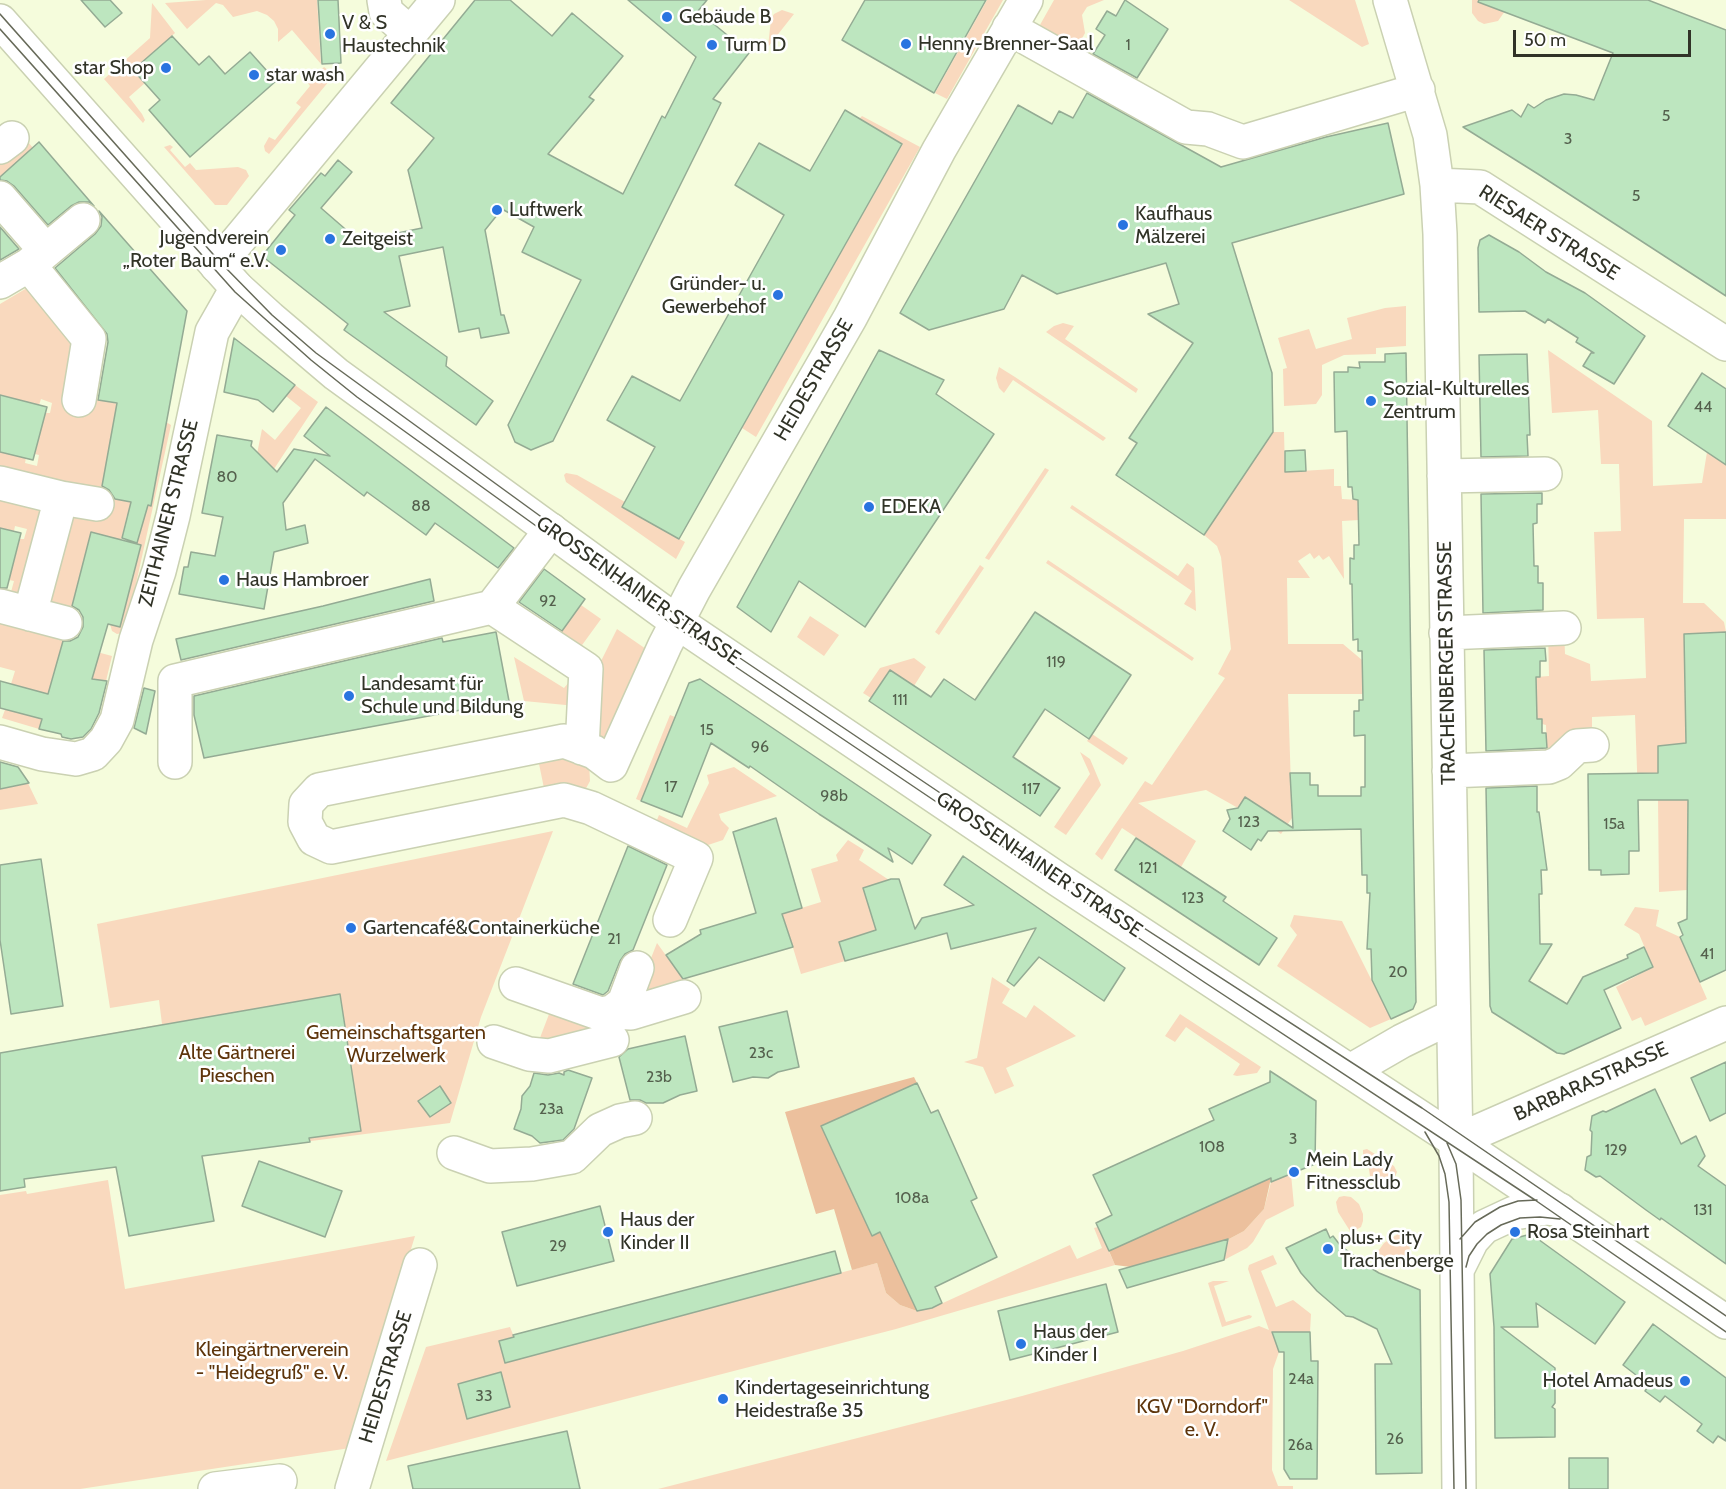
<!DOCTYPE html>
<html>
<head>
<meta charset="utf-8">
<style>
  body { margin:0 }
  #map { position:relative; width:1726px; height:1489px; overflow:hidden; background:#f5fcdc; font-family:Cabin,sans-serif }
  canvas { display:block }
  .scale { position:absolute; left:1513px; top:30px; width:178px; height:27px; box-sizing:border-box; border:3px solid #313327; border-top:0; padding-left:8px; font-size:18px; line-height:21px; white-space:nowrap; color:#313327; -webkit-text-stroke:4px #fff; paint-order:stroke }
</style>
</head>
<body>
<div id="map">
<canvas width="1726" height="1489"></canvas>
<div class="scale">50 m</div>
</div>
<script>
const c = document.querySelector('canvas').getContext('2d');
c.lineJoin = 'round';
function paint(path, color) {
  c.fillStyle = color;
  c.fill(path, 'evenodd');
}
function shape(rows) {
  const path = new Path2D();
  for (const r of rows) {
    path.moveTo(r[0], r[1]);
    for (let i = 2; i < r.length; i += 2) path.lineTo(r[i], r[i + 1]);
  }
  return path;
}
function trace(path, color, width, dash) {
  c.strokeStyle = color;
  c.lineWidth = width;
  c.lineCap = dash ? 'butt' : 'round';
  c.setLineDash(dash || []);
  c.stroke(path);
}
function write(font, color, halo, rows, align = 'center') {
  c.font = font + ' Cabin,sans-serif';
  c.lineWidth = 5;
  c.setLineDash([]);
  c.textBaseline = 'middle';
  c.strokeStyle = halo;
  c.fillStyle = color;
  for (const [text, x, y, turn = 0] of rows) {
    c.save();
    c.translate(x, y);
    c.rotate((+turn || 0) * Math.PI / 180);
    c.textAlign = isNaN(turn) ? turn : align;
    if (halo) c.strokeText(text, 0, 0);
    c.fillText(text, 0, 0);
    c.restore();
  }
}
paint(shape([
  [206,0,317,0,321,64,292,30,278,42,278,29,274,21,267,15,257,11,233,17,223,5,216,3,187,29,165,3],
  [987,0,1003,0,947,99,935,93],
  [1054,0,1104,0,1087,7,1082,15,1085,33,1080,42,1074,47,1036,32],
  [1289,0,1355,0,1369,44,1362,47],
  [1472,0,1504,0,1505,11,1498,21,1484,24,1478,21,1472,13],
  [152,3,175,33,134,70,145,83,129,97,142,114,145,120,143,123,104,79,150,38],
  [782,10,794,14,768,47,771,19,774,14],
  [324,67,334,75,269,154,265,151,264,146,269,137,275,140,301,107,296,103,310,86,308,83],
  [862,116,920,147,756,437,742,428,902,145,859,119],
  [10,120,33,148,1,176,50,234,39,268,97,337,85,397,118,404,101,496,151,505,166,422,171,425,126,629,123,633,117,634,112,631,110,624,120,626,141,546,137,544,144,518,127,515,121,540,91,532,70,614,63,643,112,656,106,681,93,679,93,676,54,671,39,729,2,718,14,685,11,684,15,671,0,667,0,589,11,592,14,581,9,580,20,539,24,539,27,529,15,526,14,531,0,528,0,452,26,458,25,463,37,466,39,455,35,454,45,413,50,413,52,403,41,399,39,405,0,395,0,304,37,282,23,252,0,223,0,129],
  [170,145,173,147,170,150,185,167,190,163,196,170,238,167,246,170,249,176,227,205,215,205,164,147],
  [1406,306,1406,346,1376,348,1376,354,1344,355,1322,365,1322,395,1316,404,1284,406,1283,369,1287,368,1278,338,1309,329,1316,349,1352,339,1347,318,1385,308],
  [1063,323,1074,326,1065,339,1138,389,1136,393,1046,332,1054,326],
  [1548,350,1652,421,1653,486,1702,483,1707,452,1726,465,1726,519,1684,519,1683,603,1704,603,1724,622,1726,632,1684,634,1686,750,1661,746,1658,750,1658,796,1638,796,1635,715,1592,717,1592,738,1547,760,1546,725,1542,724,1542,719,1537,719,1536,677,1549,676,1548,629,1564,628,1565,654,1590,664,1591,681,1646,678,1644,618,1597,619,1594,532,1621,531,1619,464,1601,464,1598,410,1552,413],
  [999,367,1015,377,1106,438,1103,441,1013,380,1004,393,999,388,996,378],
  [295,385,318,402,274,469,266,462,246,509,262,429,275,440,301,408,286,396],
  [1273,432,1284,432,1285,472,1334,469,1334,486,1341,486,1342,499,1358,500,1359,520,1342,521,1344,579,1329,556,1323,560,1319,555,1314,559,1310,553,1298,561,1310,578,1287,578,1288,644,1343,644,1362,660,1363,694,1288,694,1292,818,1281,834,1268,825,1273,815,1246,797,1238,808,1206,790,1138,803,1196,841,1181,867,1122,828,1102,860,1095,854,1145,781,1152,785,1225,678,1218,674,1231,649,1221,557,1217,546,1204,535],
  [1045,468,1049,470,989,560,985,558],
  [566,473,577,475,625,502,622,507,685,542,676,559,566,482,564,475],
  [1072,505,1178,576,1187,563,1194,568,1196,611,1184,604,1192,591,1070,508],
  [1048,560,1194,658,1192,661,1046,563],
  [980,565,984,568,939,635,935,632],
  [581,605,601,619,577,652,557,637],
  [810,616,839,635,824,656,797,637],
  [617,629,646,649,609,742,596,738,600,663],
  [514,657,564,688,575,675,576,706,524,701],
  [914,658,926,667,914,686,871,698,863,693,880,668],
  [670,715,675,717,641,801,636,799],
  [1092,734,1128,758,1123,765,1087,741],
  [563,748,589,763,590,781,583,794,545,793,537,754],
  [1080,752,1090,759,1101,785,1066,835,1054,827,1090,774],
  [734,767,777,796,719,814,721,820,729,828,723,840,699,848,654,827,659,815,687,828,709,783,707,775],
  [25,777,38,804,0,810,0,785,23,784],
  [1658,800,1688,800,1687,890,1659,892],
  [553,831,481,1017,450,1123,49,1175,23,1049,162,1024,159,1000,110,1008,97,924],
  [848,840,864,850,859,860,889,880,863,888,878,937,839,943,845,961,801,974,787,928,769,918,821,902,811,869,838,861,836,855],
  [1635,907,1659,910,1656,926,1680,937,1707,999,1645,1026,1641,1017,1632,1021,1616,987,1653,967,1639,934,1624,925],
  [1294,915,1342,921,1391,1019,1370,1028,1277,966,1297,935,1290,926],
  [657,943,683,979,681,989,634,1001],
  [992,977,1010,989,1002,1003,1026,1018,1034,1005,1076,1036,1006,1068,1014,1086,995,1094,983,1067,964,1062,977,1058],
  [551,1009,596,1027,538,1043],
  [1180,1014,1261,1067,1257,1073,1237,1076,1233,1075,1240,1064,1186,1027,1175,1042,1165,1036],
  [1367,1149,1394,1166,1397,1172,1394,1179,1375,1187,1374,1176,1370,1176,1367,1157,1363,1158,1363,1150],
  [1291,1174,1294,1206,1266,1220,1253,1242,1247,1248,1224,1260,1229,1239,1244,1231,1264,1209,1271,1182],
  [108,1180,125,1289,415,1236,350,1448,80,1489,0,1489,0,1195,26,1191,27,1194],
  [1344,1196,1351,1197,1359,1204,1363,1214,1363,1221,1361,1227,1356,1230,1350,1231,1338,1212,1336,1202,1339,1197],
  [1098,1227,1115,1265,896,1329,386,1461,426,1347,510,1327,514,1337,499,1342,504,1360,519,1359,877,1263,886,1293,900,1305,917,1311,932,1308,1070,1245,1077,1259,1102,1248,1094,1228],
  [1404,1230,1409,1233,1410,1256,1407,1264,1394,1264,1376,1254,1384,1243],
  [1273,1255,1277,1264,1261,1271,1276,1307,1293,1300,1311,1314,1310,1332,1272,1333,1279,1352,1273,1369,1272,1470,1278,1486,1293,1486,1293,1489,658,1489,1022,1396,1183,1351,1259,1326,1269,1330,1248,1269,1249,1265],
  [1213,1281,1229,1281,1214,1286,1226,1322,1249,1315,1252,1316,1251,1318,1222,1327,1208,1283]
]), '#f9d9be');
paint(shape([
  [914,1077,917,1083,822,1126,880,1232,917,1311,900,1305,886,1293,877,1263,852,1270,834,1209,816,1214,785,1112],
  [1271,1178,1264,1209,1244,1231,1229,1239,1131,1267,1115,1265,1109,1251]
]), '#ecc09d');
const building = shape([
  [81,0,110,0,122,13,105,27,81,0],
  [318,0,338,0,341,63,322,64,318,0],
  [475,0,510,0,552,36,572,13,623,56,589,97,594,100,548,154,623,194,662,116,665,118,696,57,628,0,707,0,698,11,749,53,713,99,721,103,553,441,531,450,515,442,508,425,581,280,522,252,534,227,502,209,485,230,501,315,504,315,509,333,481,338,479,328,459,332,443,247,399,256,410,306,384,312,447,357,446,366,493,401,476,425,344,330,348,324,262,256,295,215,289,210,321,173,325,176,338,160,352,172,321,208,359,241,422,228,408,170,434,138,391,103,475,0],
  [865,0,986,0,934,93,842,40,865,0],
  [1125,0,1168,29,1137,78,1093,54,1105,35,1096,29,1107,11,1116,16,1125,0],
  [1479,0,1648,0,1726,30,1726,296,1538,174,1463,127,1512,110,1521,117,1528,104,1534,108,1546,100,1564,94,1576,95,1594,100,1613,53,1478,2,1479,0],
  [172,36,199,65,209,56,225,74,250,52,276,81,190,157,149,110,160,100,133,70,172,36],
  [1087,93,1221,167,1326,137,1388,123,1404,194,1232,243,1272,373,1273,432,1204,535,1116,475,1137,443,1129,438,1193,343,1148,314,1179,304,1166,263,1057,294,1022,275,1004,309,929,330,900,313,1018,105,1052,124,1059,111,1073,118,1087,93],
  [845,110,902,144,679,539,622,507,655,447,607,420,632,376,680,401,784,215,735,185,759,143,810,171,845,110],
  [39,142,75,184,94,206,89,202,79,202,71,206,48,225,14,186,7,181,0,180,0,177,39,142],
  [99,211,187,311,151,506,148,505,137,543,122,538,131,502,115,499,109,490,102,486,117,403,98,400,108,342,107,334,55,268,95,234,101,226,102,217,99,211],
  [0,227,19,249,0,260,0,227],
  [1489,235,1519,252,1546,272,1585,293,1645,336,1614,384,1583,366,1591,353,1594,353,1576,342,1578,338,1548,319,1545,323,1525,311,1479,312,1478,248,1480,240,1489,235],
  [234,338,295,385,273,412,258,400,224,392,234,338],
  [879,350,944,380,936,394,994,434,865,627,799,581,771,632,737,607,879,350],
  [1406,353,1416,1002,1413,1009,1391,1019,1372,980,1371,949,1367,949,1370,893,1367,893,1367,875,1362,875,1361,829,1268,831,1261,841,1258,839,1251,850,1223,831,1230,819,1227,810,1238,808,1245,797,1293,828,1290,773,1310,773,1310,785,1318,785,1318,796,1361,796,1361,787,1365,787,1365,735,1354,736,1354,711,1359,711,1359,700,1363,700,1362,651,1358,651,1358,639,1353,640,1352,584,1350,584,1350,558,1354,559,1354,545,1359,545,1358,500,1353,499,1352,487,1348,487,1347,431,1335,432,1334,372,1348,372,1348,367,1360,368,1359,362,1385,362,1385,354,1406,353],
  [1527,354,1530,435,1527,435,1528,456,1481,457,1479,355,1527,354],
  [1702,373,1726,389,1726,465,1668,426,1702,373],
  [0,395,47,407,33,460,0,452,0,395],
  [326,407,514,548,498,568,435,523,426,535,367,492,364,496,315,459,283,503,286,530,305,525,308,543,274,552,264,609,179,594,184,567,188,567,191,552,215,556,223,517,202,513,217,435,252,441,251,446,277,472,294,449,330,456,304,436,326,407],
  [1305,450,1306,471,1285,472,1285,451,1305,450],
  [1542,493,1542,504,1537,504,1537,523,1533,524,1534,566,1538,566,1538,583,1543,583,1543,610,1483,613,1481,494,1542,493],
  [0,528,21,533,7,588,0,588,0,528],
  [91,532,141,545,120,627,108,624,92,679,107,681,99,713,91,729,83,737,71,739,62,737,61,734,39,729,42,719,0,708,0,681,48,694,63,641,70,641,78,637,83,627,83,617,79,610,72,606,91,532],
  [544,569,585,599,562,631,519,602,544,569],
  [430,579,434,601,181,660,176,639,323,606,430,579],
  [1035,612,1131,675,1089,739,1045,709,1013,757,1060,788,1040,816,869,701,890,670,931,697,944,679,975,700,1035,612],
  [496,632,509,701,204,758,194,715,194,696,442,638,443,642,496,632],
  [1726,632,1726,970,1700,982,1680,937,1683,935,1678,923,1687,919,1688,800,1638,800,1639,851,1629,851,1629,874,1601,875,1601,870,1589,870,1588,774,1658,773,1658,746,1686,743,1684,634,1726,632],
  [1545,648,1546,661,1540,661,1540,677,1536,677,1537,719,1542,719,1542,733,1546,733,1547,748,1486,751,1484,650,1545,648],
  [700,679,931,835,912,864,888,848,893,862,819,814,750,766,749,768,711,743,682,817,641,801,689,683,700,679],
  [144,688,155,691,146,734,134,728,144,688],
  [0,762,18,767,29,783,0,789,0,762],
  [1537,786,1537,812,1539,812,1547,870,1541,870,1542,894,1539,894,1540,944,1552,944,1529,981,1567,1004,1583,977,1628,958,1627,955,1644,947,1653,967,1604,990,1621,1028,1564,1054,1557,1053,1492,1012,1490,1006,1486,788,1537,786],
  [776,818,802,908,782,914,793,947,683,979,666,955,701,934,700,930,756,913,733,832,776,818],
  [1136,838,1226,897,1223,901,1277,938,1259,965,1115,870,1136,838],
  [628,846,667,865,633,950,625,954,620,961,608,991,603,995,573,984,628,846],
  [963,856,1125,968,1104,1001,1039,957,1014,986,1007,981,1036,928,951,949,947,933,845,961,839,942,876,930,863,888,891,879,899,879,915,929,922,918,974,905,944,885,963,856],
  [41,859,63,1006,11,1014,0,940,0,865,41,859],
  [340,994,361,1131,309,1138,310,1142,202,1156,214,1221,129,1236,116,1167,24,1179,25,1187,0,1191,0,1053,340,994],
  [787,1011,799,1067,778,1072,768,1078,753,1077,733,1082,719,1027,787,1011],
  [685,1036,697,1091,680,1095,663,1103,646,1103,640,1100,630,1100,619,1057,628,1049,685,1036],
  [1726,1062,1726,1113,1710,1121,1691,1078,1726,1062],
  [568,1070,592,1078,574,1129,563,1140,540,1143,532,1136,514,1129,521,1109,522,1096,530,1086,534,1073,548,1075,559,1073,564,1075,564,1072,568,1070],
  [1270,1071,1316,1101,1315,1164,1271,1182,1271,1178,1109,1251,1096,1223,1112,1215,1093,1175,1214,1120,1209,1109,1270,1082,1270,1071],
  [917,1083,931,1113,938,1110,977,1198,971,1201,997,1257,935,1287,942,1303,932,1308,917,1311,880,1232,872,1236,821,1126,917,1083],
  [440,1086,451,1103,430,1117,418,1101,440,1086],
  [1655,1089,1681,1144,1696,1136,1705,1156,1698,1166,1726,1186,1726,1264,1661,1218,1660,1220,1646,1210,1600,1176,1596,1177,1585,1170,1587,1157,1591,1155,1592,1132,1590,1130,1592,1116,1603,1111,1606,1112,1655,1089],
  [259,1161,342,1191,325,1237,242,1206,259,1161],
  [600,1206,614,1261,517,1286,502,1232,600,1206],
  [1326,1229,1330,1238,1333,1236,1340,1245,1366,1265,1379,1273,1420,1290,1422,1473,1376,1474,1375,1364,1392,1364,1377,1329,1353,1317,1346,1316,1317,1291,1301,1273,1286,1248,1326,1229],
  [1531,1234,1625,1302,1595,1344,1536,1303,1538,1327,1501,1327,1555,1368,1555,1403,1552,1407,1555,1409,1555,1437,1495,1438,1494,1327,1490,1274,1512,1239,1531,1234],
  [1228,1239,1224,1260,1127,1288,1119,1270,1228,1239],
  [835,1251,841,1273,505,1363,499,1341,514,1337,513,1335,835,1251],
  [1106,1284,1118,1332,1010,1360,998,1311,1106,1284],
  [1653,1324,1726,1378,1726,1441,1718,1436,1713,1443,1697,1431,1702,1424,1665,1396,1660,1402,1645,1391,1649,1385,1623,1365,1653,1324],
  [1272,1332,1310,1332,1311,1361,1318,1361,1317,1479,1290,1479,1284,1469,1284,1352,1279,1352,1272,1332],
  [501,1372,510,1407,467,1419,458,1384,501,1372],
  [567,1431,580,1489,413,1489,408,1466,567,1431],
  [1569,1458,1608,1458,1608,1489,1569,1489,1569,1458]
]);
paint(building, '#bde6bf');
trace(building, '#94ab94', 1.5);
const minor = shape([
  [384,0,386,12,411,34],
  [1390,0,1430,135,1437,185,1440,234,1456,1149,1459,1489],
  [1009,28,1186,127,1208,129,1243,142,1418,90],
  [0,147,12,138],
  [1437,185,1480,187,1726,344],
  [0,198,46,251],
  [29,265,89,339,79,400],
  [217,266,438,0],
  [0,282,29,265,83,220],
  [1444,476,1545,474],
  [0,483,61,498,97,504],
  [0,606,65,623],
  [492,607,551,530],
  [30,614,61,498],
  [1446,633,1564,628],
  [0,742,42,754,76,759,93,754,106,740,117,720,136,640,159,571,173,516,212,332,237,288],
  [175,762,175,681,492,607,586,669,582,748],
  [1449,771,1549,767,1559,763,1577,746,1592,745],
  [670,920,696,858,591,808,564,800,331,847,314,839,305,822,306,804,319,790,564,741,594,752,611,765,665,645,694,589,850,318,939,150,1026,0],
  [516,984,601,1014,612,1012,624,1003,637,968],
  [612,1012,631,1013,684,997],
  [494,1042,529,1054,549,1056,612,1040],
  [1350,1071,1402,1041,1453,1016],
  [1456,1141,1726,1023],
  [454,1153,490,1166,532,1164,572,1157,600,1130,620,1121,635,1118],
  [1458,1268,1472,1240,1484,1227,1514,1213,1547,1208,1560,1210],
  [215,1489,280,1481],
  [352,1489,420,1265]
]);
const major = shape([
  [0,21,237,288,270,318,336,374,677,622,1059,880,1456,1141,1726,1322]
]);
trace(minor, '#cad1b2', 36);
trace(major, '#cad1b2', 36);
trace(minor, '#fff', 33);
trace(major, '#fff', 33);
trace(shape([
  [0,14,220,262,272,315,316,353,679,617,1062,875,1422,1108,1726,1316],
  [0,29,235,292,311,360,357,397,675,626,1204,982,1535,1200,1726,1332],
  [1425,1132,1439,1156,1445,1174,1449,1202,1454,1489],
  [1447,1143,1456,1164,1461,1200,1466,1489],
  [1460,1239,1475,1222,1500,1207,1518,1201,1537,1200],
  [1466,1267,1469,1256,1477,1244,1487,1234,1501,1225,1520,1218,1540,1217,1560,1219]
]), '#676a59', 1.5);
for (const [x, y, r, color] of [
  [667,17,6,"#2974e0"],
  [330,34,6,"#2974e0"],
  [906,44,6,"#2974e0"],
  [712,45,6,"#2974e0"],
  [166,68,6,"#2974e0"],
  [254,75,6,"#2974e0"],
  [497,210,6,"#2974e0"],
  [1123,225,6,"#2974e0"],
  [330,239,6,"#2974e0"],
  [281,250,6,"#2974e0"],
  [778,295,6,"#2974e0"],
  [1371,401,6,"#2974e0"],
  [869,507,6,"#2974e0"],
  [224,580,6,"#2974e0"],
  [349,696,6,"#2974e0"],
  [351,928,6,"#2974e0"],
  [1294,1172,6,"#2974e0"],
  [608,1232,6,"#2974e0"],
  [1515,1232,6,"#2974e0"],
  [1328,1249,6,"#2974e0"],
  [1021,1344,6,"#2974e0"],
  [1685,1381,6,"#2974e0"],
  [723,1399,6,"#2974e0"]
]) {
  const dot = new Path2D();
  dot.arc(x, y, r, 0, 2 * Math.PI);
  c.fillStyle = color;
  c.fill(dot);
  trace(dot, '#fff', 2);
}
write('16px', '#54604d', null, [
  ["1",1128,45],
  ["5",1666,116],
  ["3",1568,139],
  ["5",1636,196],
  ["44",1703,407],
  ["80",227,477],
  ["88",421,506],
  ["92",548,601],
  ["119",1056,662],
  ["111",900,700],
  ["15",707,730],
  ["96",760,747],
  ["17",671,787],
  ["117",1031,789],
  ["98b",834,796],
  ["123",1249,822],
  ["15a",1614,824],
  ["121",1148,868],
  ["123",1193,898],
  ["21",614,939],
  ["41",1707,954],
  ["20",1398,972],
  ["23c",761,1053],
  ["23b",659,1077],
  ["23a",551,1109],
  ["3",1293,1139],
  ["108",1212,1147],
  ["129",1616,1150],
  ["108a",912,1198],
  ["131",1703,1210],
  ["29",558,1246],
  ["24a",1301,1379],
  ["33",484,1396],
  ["26",1395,1439],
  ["26a",1300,1445]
]);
write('20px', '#313327', '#fff', [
  ["Gebäude B",679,17],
  ["V & S",342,23],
  ["Haustechnik",342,46],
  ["Henny-Brenner-Saal",918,44],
  ["Turm D",724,45],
  ["star Shop",154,68,"right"],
  ["star wash",266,75],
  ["Luftwerk",509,210],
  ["Kaufhaus",1135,214],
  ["Mälzerei",1135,237],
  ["Jugendverein",269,238,"right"],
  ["„Roter Baum“ e.V.",269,261,"right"],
  ["Zeitgeist",342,239],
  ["Gründer- u.",766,284,"right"],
  ["Gewerbehof",766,307,"right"],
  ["Sozial-Kulturelles",1383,389],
  ["Zentrum",1383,412],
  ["EDEKA",881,507],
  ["Haus Hambroer",236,580],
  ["Landesamt für",361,684],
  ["Schule und Bildung",361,707],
  ["Gartencafé&Containerküche",363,928],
  ["Mein Lady",1306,1160],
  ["Fitnessclub",1306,1183],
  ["Haus der",620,1220],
  ["Kinder II",620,1243],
  ["Rosa Steinhart",1527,1232],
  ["plus+ City",1340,1238],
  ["Trachenberge",1340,1261],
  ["Haus der",1033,1332],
  ["Kinder I",1033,1355],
  ["Hotel Amadeus",1673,1381,"right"],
  ["Kindertageseinrichtung",735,1388],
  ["Heidestraße 35",735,1411]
], 'left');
write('20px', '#313327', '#fff', [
  ["RIESAER STRASSE",1549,233,32],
  ["HEIDESTRASSE",814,380,-60],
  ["ZEITHAINER STRASSE",169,513,-76],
  ["GROSSENHAINER STRASSE",638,591,35],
  ["TRACHENBERGER STRASSE",1447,663,-91],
  ["GROSSENHAINER STRASSE",1039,865,34],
  ["BARBARASTRASSE",1591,1082,-24],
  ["HEIDESTRASSE",386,1377,-73]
]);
write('20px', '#5e350b', '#fff', [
  ["Gemeinschaftsgarten",396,1033],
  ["Wurzelwerk",396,1056],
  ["Alte Gärtnerei",237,1053],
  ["Pieschen",237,1076],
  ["Kleingärtnerverein",272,1350],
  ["- \"Heidegruß\" e. V.",272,1373],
  ["KGV \"Dorndorf\"",1202,1407],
  ["e. V.",1202,1430]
]);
</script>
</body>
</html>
